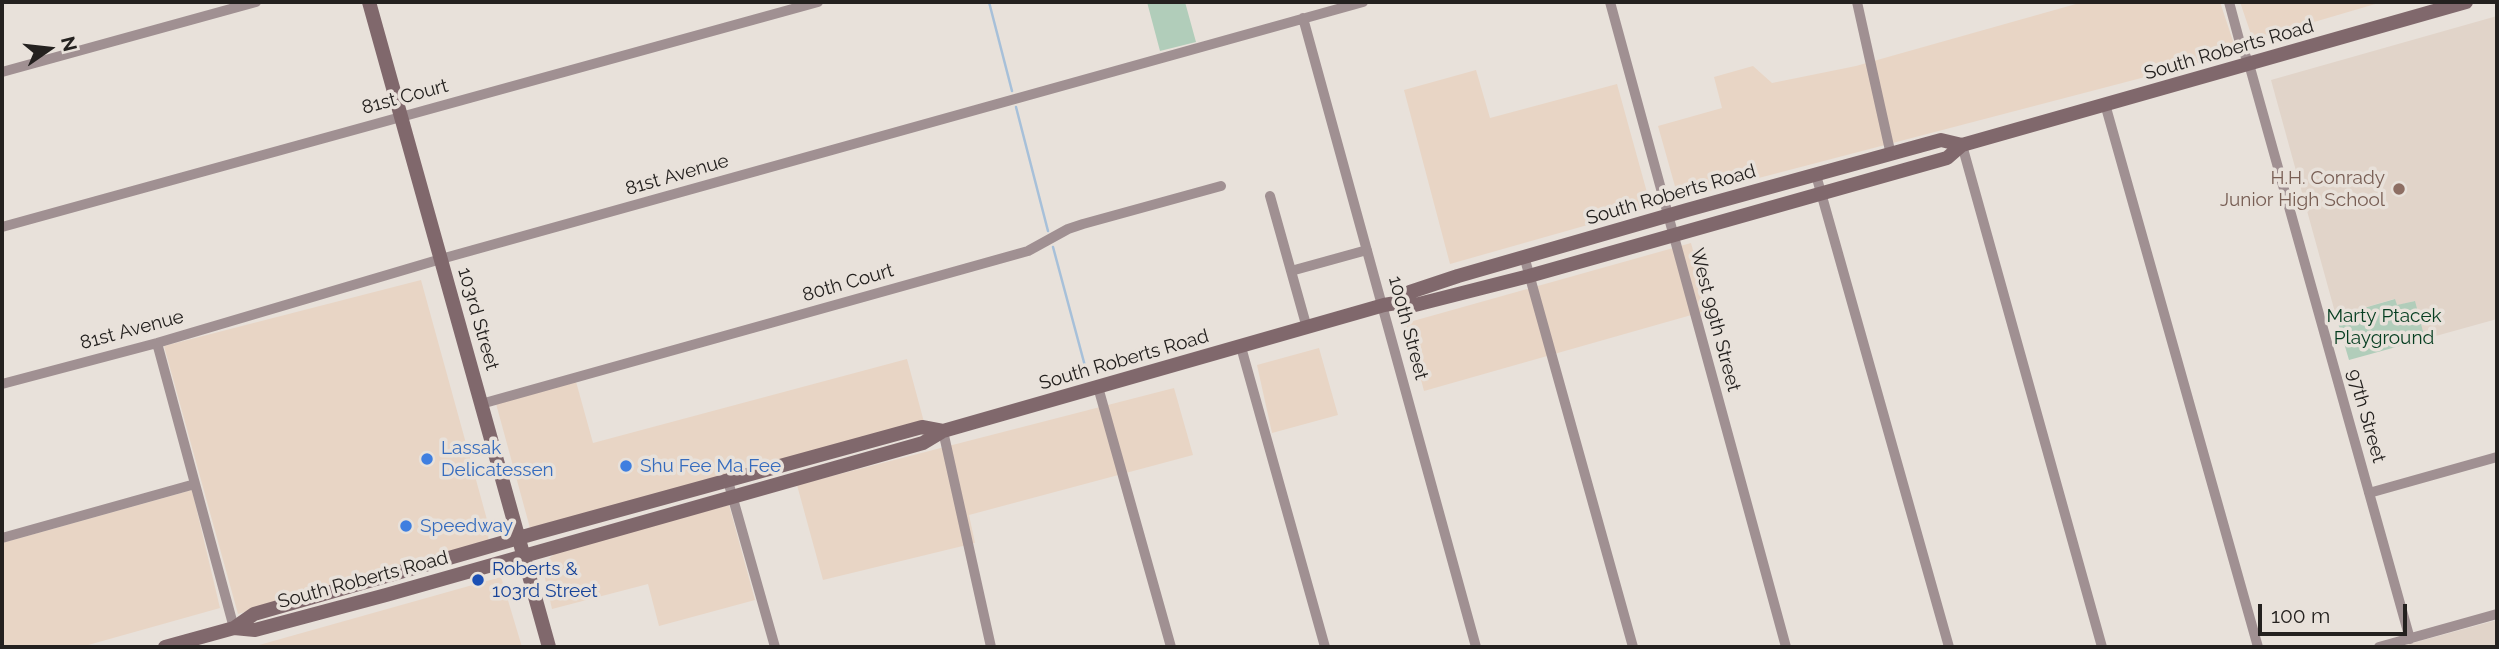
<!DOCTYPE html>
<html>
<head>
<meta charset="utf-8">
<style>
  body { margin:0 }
  #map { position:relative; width:2499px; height:649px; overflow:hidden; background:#e8e1da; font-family:Raleway,sans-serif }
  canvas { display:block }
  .frame { position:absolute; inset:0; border:4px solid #24211f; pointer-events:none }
  .north { position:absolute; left:14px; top:14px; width:70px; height:70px; -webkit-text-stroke:5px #e8e1da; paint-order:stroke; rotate:76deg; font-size:19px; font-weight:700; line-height:28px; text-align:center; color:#24211f }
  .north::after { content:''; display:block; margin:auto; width:24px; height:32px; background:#24211f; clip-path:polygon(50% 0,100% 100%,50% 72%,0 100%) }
  .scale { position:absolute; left:2258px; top:604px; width:149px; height:32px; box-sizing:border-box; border:4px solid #24211f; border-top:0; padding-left:9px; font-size:21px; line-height:24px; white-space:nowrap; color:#24211f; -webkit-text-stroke:5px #e8e1da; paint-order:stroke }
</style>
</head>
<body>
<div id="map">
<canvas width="2499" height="649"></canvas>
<div class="frame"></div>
<div class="north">N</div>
<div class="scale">100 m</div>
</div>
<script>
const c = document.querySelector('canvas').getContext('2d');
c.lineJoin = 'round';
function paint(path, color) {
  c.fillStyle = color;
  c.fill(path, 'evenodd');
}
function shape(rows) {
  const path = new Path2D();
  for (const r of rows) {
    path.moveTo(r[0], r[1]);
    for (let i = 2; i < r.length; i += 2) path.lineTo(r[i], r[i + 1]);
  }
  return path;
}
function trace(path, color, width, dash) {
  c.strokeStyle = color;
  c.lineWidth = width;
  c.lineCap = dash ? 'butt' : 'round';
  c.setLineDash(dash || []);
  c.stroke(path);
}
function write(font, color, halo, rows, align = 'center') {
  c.font = font + ' Raleway,sans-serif';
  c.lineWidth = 7;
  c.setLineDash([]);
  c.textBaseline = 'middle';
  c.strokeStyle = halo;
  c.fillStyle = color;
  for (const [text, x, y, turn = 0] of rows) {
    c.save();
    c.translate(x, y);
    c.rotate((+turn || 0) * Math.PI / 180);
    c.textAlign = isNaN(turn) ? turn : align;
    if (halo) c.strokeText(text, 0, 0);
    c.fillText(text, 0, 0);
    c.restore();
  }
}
paint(shape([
  [2083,2,2220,2,2237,53,1686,197,1678,197,1658,126,1722,108,1714,77,1753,66,1772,83,1856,66],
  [2240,2,2382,2,2253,40],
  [1476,70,1490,118,1617,84,1651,207,1450,264,1404,90],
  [1691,243,1709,310,1424,391,1406,323],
  [421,280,489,527,488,542,238,614,164,346],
  [1319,348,1338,415,1272,433,1257,365],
  [907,359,924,422,530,528,495,400,575,378,593,443],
  [1174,388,1193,455,969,515,975,543,823,580,797,485],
  [192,490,220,608,81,647,2,647,2,543],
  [729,505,755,600,659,626,648,584,552,609,544,574,547,560,558,551],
  [501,577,522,647,252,647]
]), '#e8d5c5');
paint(shape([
  [2497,16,2497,319,2425,339,2414,301,2396,306,2394,299,2336,316,2271,80],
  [2497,620,2497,647,2398,647]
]), '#e1d4c9');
paint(shape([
  [1147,2,1185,2,1196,42,1160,51],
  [2395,299,2397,305,2415,301,2425,339,2349,360,2336,316]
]), '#b1cdba');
trace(shape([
  [989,2,1012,91],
  [1016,107,1048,231],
  [1053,247,1085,366]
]), '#a7c0d9', 2.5);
trace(shape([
  [1610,2,1786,647],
  [1857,2,1891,155],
  [2229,2,2240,43,2249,64,2410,639],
  [1303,18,1476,647],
  [2,72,256,2],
  [2105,104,2258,647],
  [1962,145,2102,647],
  [1816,175,1949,647],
  [1270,196,1307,328],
  [2,227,818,2],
  [1524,256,1633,647],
  [1291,271,1367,250],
  [157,343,234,628],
  [1241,347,1325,647],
  [2,384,157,343,441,259,1363,2],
  [1098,387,1171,647],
  [481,404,1028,251,1068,229,1083,224,1221,186],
  [943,431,991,647],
  [728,481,775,647],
  [2369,493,2497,457],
  [2,538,195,484],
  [2379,647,2497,614]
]), '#a09092', 10);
trace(shape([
  [369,2,549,647],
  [1396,303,1410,292,1458,276,1687,210,1941,140,1962,145],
  [234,628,255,630,386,595,923,443,943,431,1384,305,1396,303,1411,306,1529,276,1947,158,1962,145,2466,2],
  [165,647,234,628,254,614,536,533,922,427,943,431]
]), '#80686c', 14);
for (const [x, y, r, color] of [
  [2399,189,7,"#8d6e63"],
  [427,459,7,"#3f7fe0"],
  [626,466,7,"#3f7fe0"],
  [406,526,7,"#3f7fe0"],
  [478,580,7,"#1a4fb4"]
]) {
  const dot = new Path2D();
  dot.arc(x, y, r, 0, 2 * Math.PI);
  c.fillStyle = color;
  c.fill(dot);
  trace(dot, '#e8e1da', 2.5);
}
write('19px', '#24211f', '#e8e1da', [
  ["South Roberts Road",2229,50,-16],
  ["81st Court",405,97,-15],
  ["81st Avenue",677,175,-16],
  ["South Roberts Road",1671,195,-16],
  ["80th Court",848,283,-16],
  ["103rd Street",478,319,74],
  ["West 99th Street",1715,320,75],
  ["100th Street",1408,328,75],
  ["81st Avenue",132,330,-15],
  ["South Roberts Road",1124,360,-16],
  ["97th Street",2366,416,74],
  ["South Roberts Road",363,580,-15]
]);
write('19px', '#785e54', '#e8e1da', [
  ["H.H. Conrady",2385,178],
  ["Junior High School",2385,200]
], 'right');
write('19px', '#053d20', '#e8e1da', [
  ["Marty Ptacek",2384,316],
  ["Playground",2384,338]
]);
write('19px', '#366cbe', '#e8e1da', [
  ["Lassak",441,448],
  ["Delicatessen",441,470],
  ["Shu Fee Ma Fee",640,466],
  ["Speedway",420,526]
], 'left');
write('19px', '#164399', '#e8e1da', [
  ["Roberts &",492,569],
  ["103rd Street",492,591]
], 'left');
</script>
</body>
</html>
